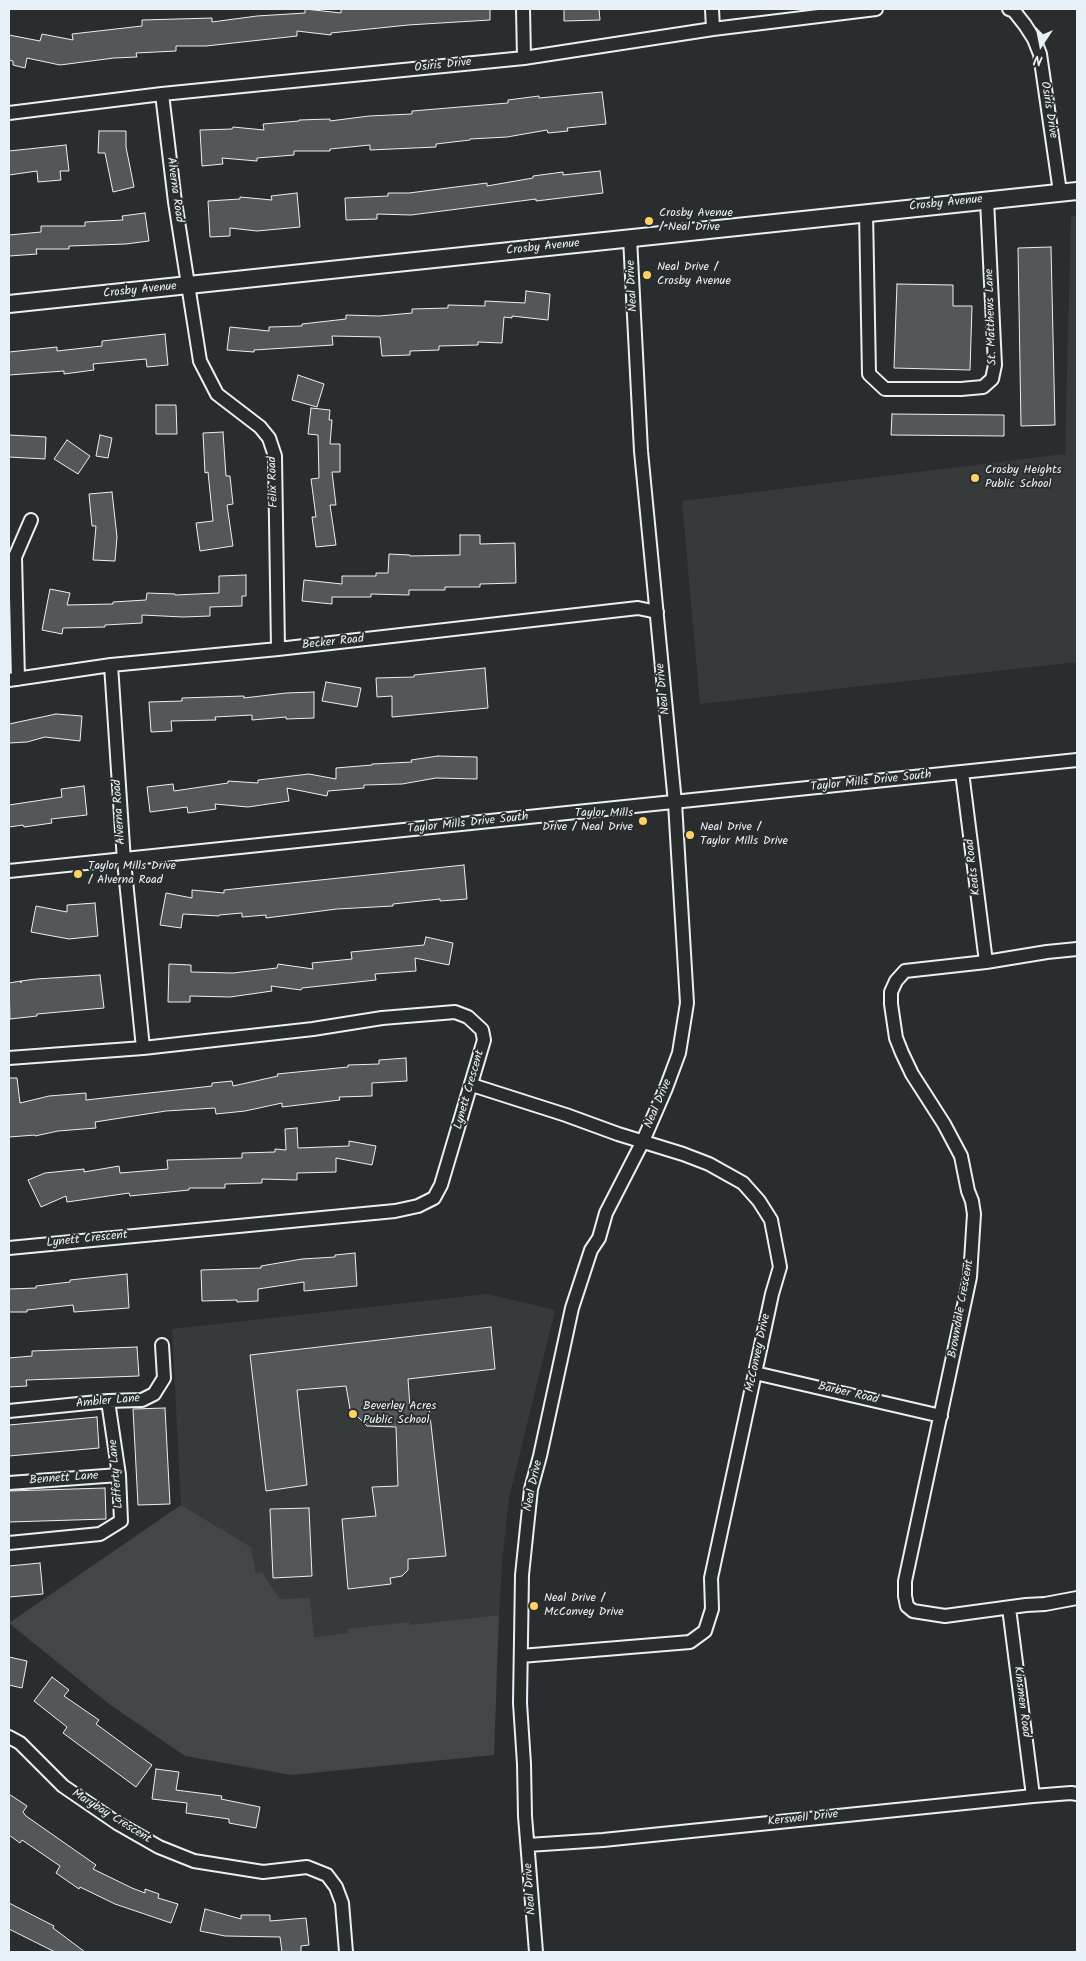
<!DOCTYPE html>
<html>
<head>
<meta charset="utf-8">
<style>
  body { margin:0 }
  #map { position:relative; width:1086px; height:1961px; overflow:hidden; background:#2a2d2e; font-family:Kalam,sans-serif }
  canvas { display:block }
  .frame { position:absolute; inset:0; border:10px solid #e8f1f8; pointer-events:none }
  .north { position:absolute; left:1016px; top:20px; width:50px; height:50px; -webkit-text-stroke:4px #2a2d2e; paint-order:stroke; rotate:191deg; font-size:14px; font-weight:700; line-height:20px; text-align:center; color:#e8f1f8 }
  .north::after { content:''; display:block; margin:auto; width:18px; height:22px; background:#e8f1f8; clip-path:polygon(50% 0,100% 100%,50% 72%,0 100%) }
</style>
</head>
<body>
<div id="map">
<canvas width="1086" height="1961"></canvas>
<div class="frame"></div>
<div class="north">N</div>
</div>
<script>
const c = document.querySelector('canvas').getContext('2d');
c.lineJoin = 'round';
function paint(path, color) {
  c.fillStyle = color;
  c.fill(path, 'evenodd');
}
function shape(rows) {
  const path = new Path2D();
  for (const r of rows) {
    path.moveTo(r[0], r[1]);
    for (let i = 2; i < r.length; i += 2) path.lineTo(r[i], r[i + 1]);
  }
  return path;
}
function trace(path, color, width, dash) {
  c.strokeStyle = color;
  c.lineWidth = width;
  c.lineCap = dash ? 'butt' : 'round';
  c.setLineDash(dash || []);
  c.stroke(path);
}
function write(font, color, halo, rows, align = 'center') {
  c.font = font + ' Kalam,sans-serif';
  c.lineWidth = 4;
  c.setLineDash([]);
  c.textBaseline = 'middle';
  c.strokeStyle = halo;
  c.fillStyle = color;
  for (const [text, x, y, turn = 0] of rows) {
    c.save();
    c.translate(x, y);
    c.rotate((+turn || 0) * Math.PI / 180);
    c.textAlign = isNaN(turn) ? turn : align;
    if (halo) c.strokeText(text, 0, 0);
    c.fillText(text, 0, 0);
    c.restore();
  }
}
paint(shape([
  [1077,215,1077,662,700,704,682,501,1065,454,1071,217],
  [487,1294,555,1310,509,1498,502,1563,499,1615,313,1637,280,1599,262,1572,256,1573,251,1547,181,1505,172,1329]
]), '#363a3b');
paint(shape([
  [181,1505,251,1547,256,1573,262,1572,280,1599,310,1598,314,1637,348,1633,347,1629,409,1622,410,1625,499,1615,494,1755,291,1775,185,1756,109,1704,9,1623]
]), '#424648');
const building = shape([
  [305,9,341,13,341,9,490,9,490,20,408,25,331,33,331,35,297,31,297,36,206,46,176,46,176,51,136,53,137,57,114,58,60,65,27,58,25,68,13,65,13,61,9,60,9,35,40,41,42,34,73,40,72,34,142,26,142,20,212,18,212,22,257,16,305,13,305,9],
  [564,9,599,9,600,20,564,21,564,9],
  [602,92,606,124,567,128,568,131,548,133,547,130,507,137,470,139,470,140,436,144,436,147,370,150,370,145,330,149,330,151,294,151,294,155,257,158,257,161,222,158,223,164,202,166,200,130,232,129,233,127,264,130,263,124,299,121,299,120,330,119,330,121,369,116,412,114,412,111,508,103,508,100,539,96,539,98,602,92],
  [99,131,126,131,126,147,134,187,113,192,105,153,98,153,99,131],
  [66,145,69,171,60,171,61,180,38,182,37,171,9,175,9,151,66,145],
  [600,171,603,193,536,201,536,199,411,215,377,214,377,219,346,220,345,198,388,196,388,193,409,193,487,183,487,186,533,178,533,176,563,172,563,175,600,171],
  [297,193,300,227,257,231,230,228,230,236,210,237,208,201,240,199,240,197,272,200,271,196,297,193],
  [145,213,149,241,126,244,69,246,69,249,36,249,37,254,9,256,9,235,41,232,41,226,85,226,85,222,123,220,122,216,145,213],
  [1051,247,1055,425,1021,426,1018,248,1051,247],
  [897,284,953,285,953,306,972,306,970,370,894,368,897,284],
  [526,291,550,294,548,320,512,316,512,318,504,317,502,343,478,342,478,345,439,346,439,350,410,351,410,355,382,356,380,337,332,336,333,345,254,350,254,352,227,350,230,327,269,331,269,327,302,326,302,324,346,319,346,315,379,316,412,313,412,309,448,308,448,305,485,306,485,301,525,303,526,291],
  [165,334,168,365,147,367,146,359,93,364,94,370,64,374,64,371,9,375,9,352,57,347,57,351,102,346,102,341,165,334],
  [298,375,324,384,317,407,292,400,298,375],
  [156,405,176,405,177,434,156,434,156,405],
  [311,408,330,410,329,420,332,420,330,444,340,444,340,472,332,472,336,505,330,505,336,545,316,547,312,517,316,517,311,479,319,478,318,435,308,434,311,408],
  [892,414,1004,415,1004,436,891,435,892,414],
  [223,432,226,476,230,476,233,504,227,505,233,546,200,551,196,523,213,521,208,472,205,473,203,433,223,432],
  [9,435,46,437,45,459,9,457,9,435],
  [100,435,112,438,108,458,96,456,100,435],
  [67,440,90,456,78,474,54,459,67,440],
  [112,492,117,537,115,561,93,560,96,526,92,526,89,494,112,492],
  [460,535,480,535,480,544,515,543,516,583,480,584,480,587,445,587,445,590,409,590,409,595,371,594,371,597,332,597,332,604,302,601,304,580,342,584,342,576,376,576,376,573,388,573,389,554,410,555,410,556,460,555,460,535],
  [246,575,246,596,242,596,242,606,210,607,210,616,183,617,142,615,142,623,105,625,105,627,63,628,62,634,42,630,50,589,70,593,67,605,113,604,113,602,146,600,147,593,175,594,175,595,219,593,219,576,246,575],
  [485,668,488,708,392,717,392,696,377,697,376,678,414,677,414,675,485,668],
  [326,682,361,688,357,707,322,701,326,682],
  [314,692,314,718,286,719,286,717,252,720,252,715,215,717,216,720,171,721,172,731,151,732,149,702,182,701,182,698,244,696,244,698,286,693,314,692],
  [56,714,82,716,80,741,45,737,27,742,9,743,9,724,56,714],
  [438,756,477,757,477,779,436,778,402,784,364,785,364,788,328,791,327,796,287,788,289,801,248,807,215,804,216,809,188,813,187,807,150,812,147,787,173,784,174,791,228,783,228,781,258,783,258,780,309,774,336,779,336,768,372,765,372,764,412,762,411,760,438,756],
  [84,786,87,815,51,819,52,823,24,827,23,825,9,827,9,805,62,797,61,789,84,786],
  [464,865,467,899,440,901,440,899,393,904,393,906,337,909,266,918,266,915,242,917,242,913,219,915,219,916,183,914,181,928,160,925,166,893,192,898,192,890,224,893,224,890,464,865],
  [95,903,98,936,69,939,31,932,36,906,67,912,67,905,95,903],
  [426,937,453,943,449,965,415,958,416,971,375,974,376,980,302,988,301,990,271,986,272,991,230,997,190,996,190,1002,168,1002,169,964,191,965,191,972,233,973,277,968,278,964,313,969,312,963,352,959,351,952,424,945,426,937],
  [100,975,104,1008,37,1014,37,1016,10,1019,9,983,21,981,21,983,21,981,36,979,100,975],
  [406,1058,407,1081,372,1083,372,1096,339,1097,340,1100,282,1107,282,1103,245,1111,216,1114,215,1108,166,1111,95,1122,96,1128,58,1131,35,1136,35,1135,9,1137,9,1078,17,1078,20,1103,49,1096,86,1093,86,1100,212,1086,212,1083,232,1081,233,1086,278,1076,277,1074,348,1067,348,1065,379,1064,379,1060,406,1058],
  [297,1128,298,1148,349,1146,349,1141,376,1146,372,1165,336,1158,336,1172,297,1173,297,1180,262,1179,262,1183,225,1184,225,1188,189,1188,189,1190,130,1196,129,1193,67,1202,66,1196,41,1207,28,1180,45,1173,84,1169,84,1172,119,1166,120,1173,168,1169,167,1160,242,1158,242,1153,275,1152,275,1149,286,1150,285,1129,297,1128],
  [355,1253,357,1286,304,1291,304,1282,258,1289,258,1301,237,1302,237,1300,202,1301,201,1270,261,1268,261,1266,302,1259,335,1257,335,1255,355,1253],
  [127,1274,129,1308,74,1312,73,1305,27,1310,27,1312,9,1312,9,1289,36,1288,36,1286,70,1282,70,1280,127,1274],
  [491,1327,495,1369,408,1379,410,1408,429,1407,446,1556,408,1559,408,1570,402,1576,390,1578,391,1584,348,1589,342,1519,376,1516,372,1487,398,1486,396,1427,367,1426,350,1409,346,1386,297,1390,307,1485,266,1491,250,1355,491,1327],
  [137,1347,139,1376,26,1380,27,1386,9,1387,9,1358,32,1356,32,1351,137,1347],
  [165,1408,170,1504,138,1505,133,1409,165,1408],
  [97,1417,99,1448,9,1456,9,1425,97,1417],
  [105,1488,106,1519,9,1522,9,1491,105,1488],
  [309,1508,312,1576,273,1578,270,1509,309,1508],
  [40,1563,43,1594,9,1597,9,1566,40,1563],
  [9,1657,27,1661,22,1688,9,1685,9,1657],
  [52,1677,69,1690,64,1696,99,1720,96,1724,152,1765,136,1787,63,1733,67,1727,34,1701,52,1677],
  [156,1769,179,1772,176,1790,222,1796,221,1799,260,1807,256,1828,229,1823,229,1819,186,1813,187,1803,152,1799,156,1769],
  [9,1794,27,1806,23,1812,26,1816,96,1865,93,1869,132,1888,145,1893,145,1889,159,1894,158,1898,178,1904,171,1923,115,1904,80,1887,79,1889,56,1873,60,1866,22,1840,20,1843,9,1835,9,1794],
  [9,1903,54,1926,53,1928,85,1952,55,1952,9,1929,9,1903],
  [205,1909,241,1919,241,1915,270,1915,270,1921,306,1918,309,1945,301,1946,301,1952,282,1952,280,1937,225,1936,200,1931,205,1909]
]);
paint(building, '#535759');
trace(building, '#e8f1f8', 1);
const minor = shape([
  [523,9,524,58],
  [712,9,713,29],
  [1009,9,1014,11,1025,25,1034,39,1040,54,1060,192],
  [162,94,175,202,200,361,217,394,260,427,269,438,275,456,278,649],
  [9,113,162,94,524,58,713,29,876,9],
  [866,212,869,374,885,389,961,389,983,387,992,379,995,365,987,200],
  [111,665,124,861,143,1048],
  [18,679,15,557,31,520],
  [9,680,111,665,278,649,638,608,657,612],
  [962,772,986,962],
  [9,871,1077,760],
  [1077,949,1047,952,986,962,905,971,896,981,891,992,891,1004,896,1038,902,1053,912,1074,944,1124,961,1156,968,1191,972,1201,974,1214,970,1277,905,1581,905,1596,907,1606,913,1611,945,1616,1026,1605,1045,1604,1077,1598],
  [9,1058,143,1048,313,1029,382,1018,455,1012,468,1017,482,1030,484,1040,441,1185,434,1198,418,1206,395,1211,9,1248],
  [472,1085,566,1115,618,1134,683,1154,709,1164,743,1183,759,1201,771,1220,780,1267,772,1294,711,1578,712,1609,705,1631,690,1642,521,1656],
  [755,1373,941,1416],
  [9,1411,108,1401,142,1400,154,1394,164,1378,162,1345],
  [9,1483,119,1475],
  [9,1543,100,1534,121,1521,119,1475,108,1401],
  [1009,1608,1033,1796],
  [9,1737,20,1743,63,1786,117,1823,159,1847,194,1861,263,1872,307,1867,327,1875,336,1887,342,1903,346,1952],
  [528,1845,603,1840,1033,1796,1071,1793,1077,1794],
  [536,1952,525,1816,524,1764,520,1703,522,1575,531,1489,540,1456,572,1308,591,1250,599,1238,606,1213,643,1141,666,1088,679,1053,687,1003,675,803,641,451,630,238]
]);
const tertiary = shape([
  [9,304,1077,191]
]);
trace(minor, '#e8f1f8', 16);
trace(tertiary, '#e8f1f8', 20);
trace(minor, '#2a2d2e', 12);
trace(tertiary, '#2a2d2e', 16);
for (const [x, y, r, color] of [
  [649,221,5,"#ffd166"],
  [647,275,5,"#ffd166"],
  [975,478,5,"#ffd166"],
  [643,821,5,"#ffd166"],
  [690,835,5,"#ffd166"],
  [78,874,5,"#ffd166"],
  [353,1414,5,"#ffd166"],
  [534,1606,5,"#ffd166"]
]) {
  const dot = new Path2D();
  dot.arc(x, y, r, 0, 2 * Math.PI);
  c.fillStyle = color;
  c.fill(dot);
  trace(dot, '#2a2d2e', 2);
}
write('12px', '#e8f1f8', '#2a2d2e', [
  ["Osiris Drive",443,66,-6],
  ["Osiris Drive",1048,110,81],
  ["Alverna Road",174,190,82],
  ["Crosby Avenue",946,204,-6],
  ["Crosby Avenue",543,248,-6],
  ["Neal Drive",633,286,-93],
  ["Crosby Avenue",140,291,-6],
  ["St. Matthews Lane",992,317,-92],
  ["Felix Road",274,482,-92],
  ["Becker Road",333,643,-6],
  ["Neal Drive",664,689,-96],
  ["Taylor Mills Drive South",871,782,-6],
  ["Alverna Road",120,812,-94],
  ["Taylor Mills Drive South",468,824,-6],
  ["Keats Road",974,867,-97],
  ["Lynett Crescent",470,1090,-74],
  ["Neal Drive",659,1104,-67],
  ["Lynett Crescent",87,1240,-6],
  ["Browndale Crescent",962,1309,-80],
  ["McConvey Drive",759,1353,-78],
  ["Barber Road",848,1394,13],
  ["Ambler Lane",108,1402,-5],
  ["Lafferty Lane",117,1474,-95],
  ["Bennett Lane",64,1479,-4],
  ["Neal Drive",534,1486,-78],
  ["Kinsmen Road",1021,1702,83],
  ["Marybay Crescent",111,1817,32],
  ["Kerswell Drive",803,1819,-6],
  ["Neal Drive",531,1889,-94]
]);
write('12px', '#e8f1f8', '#2a2d2e', [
  ["Crosby Avenue",659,214],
  ["/ Neal Drive",659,228],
  ["Neal Drive /",657,268],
  ["Crosby Avenue",657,282],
  ["Crosby Heights",985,471],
  ["Public School",985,485],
  ["Taylor Mills",633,814,"right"],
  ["Drive / Neal Drive",633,828,"right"],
  ["Neal Drive /",700,828],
  ["Taylor Mills Drive",700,842],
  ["Taylor Mills Drive",88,867],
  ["/ Alverna Road",88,881],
  ["Beverley Acres",363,1407],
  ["Public School",363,1421],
  ["Neal Drive /",544,1599],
  ["McConvey Drive",544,1613]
], 'left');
</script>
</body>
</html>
